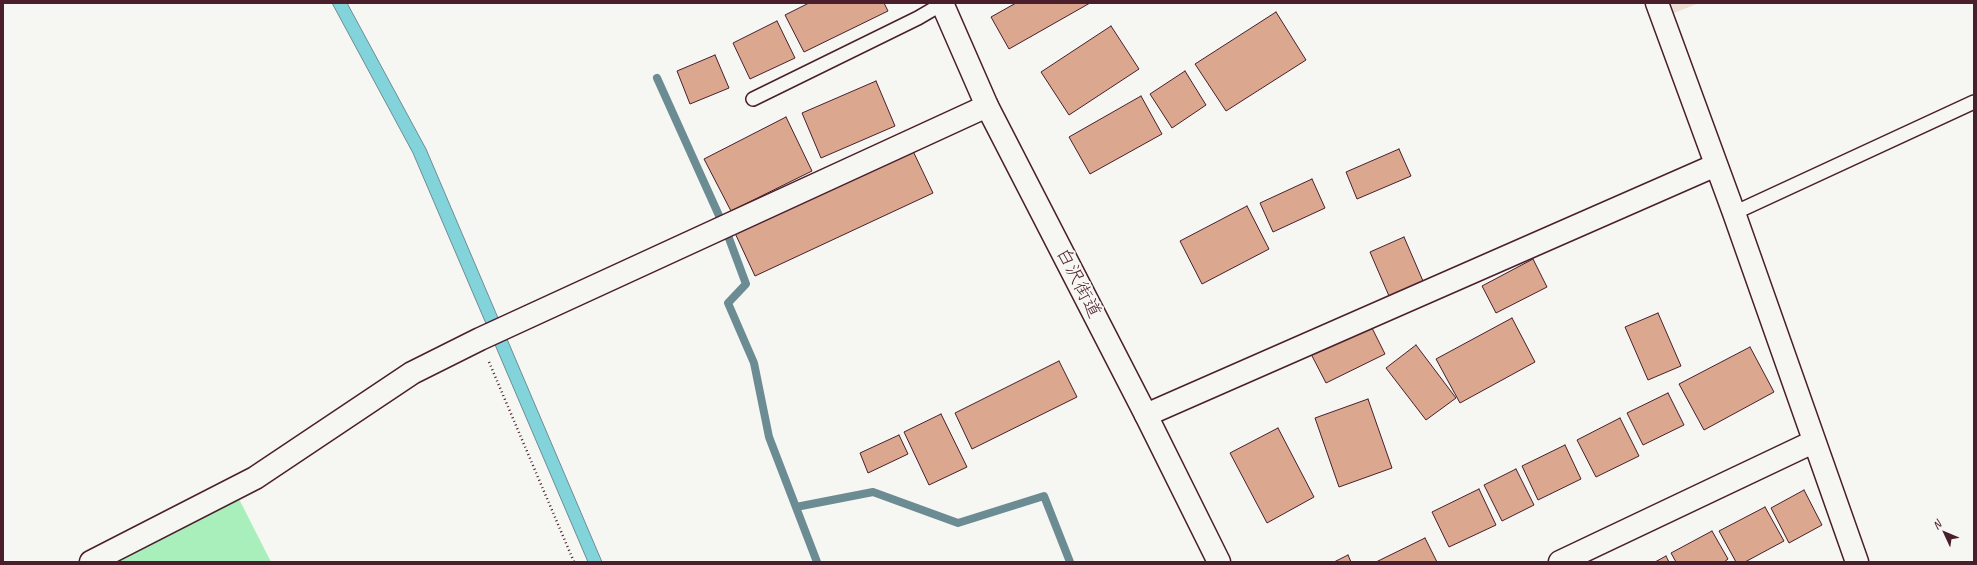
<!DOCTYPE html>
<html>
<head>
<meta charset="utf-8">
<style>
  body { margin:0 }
  #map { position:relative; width:1977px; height:565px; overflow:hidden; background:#f6f6f2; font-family:Caveat,sans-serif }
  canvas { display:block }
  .frame { position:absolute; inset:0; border:4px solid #4a1f2b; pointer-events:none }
  .north { position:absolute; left:1925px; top:513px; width:40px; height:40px; -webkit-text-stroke:3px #f6f6f2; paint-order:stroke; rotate:314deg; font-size:11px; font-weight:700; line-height:16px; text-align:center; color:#4a1f2b }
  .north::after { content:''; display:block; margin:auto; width:14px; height:18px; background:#4a1f2b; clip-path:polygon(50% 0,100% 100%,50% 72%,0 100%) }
</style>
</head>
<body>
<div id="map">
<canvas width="1977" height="565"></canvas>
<div class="frame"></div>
<div class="north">N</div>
</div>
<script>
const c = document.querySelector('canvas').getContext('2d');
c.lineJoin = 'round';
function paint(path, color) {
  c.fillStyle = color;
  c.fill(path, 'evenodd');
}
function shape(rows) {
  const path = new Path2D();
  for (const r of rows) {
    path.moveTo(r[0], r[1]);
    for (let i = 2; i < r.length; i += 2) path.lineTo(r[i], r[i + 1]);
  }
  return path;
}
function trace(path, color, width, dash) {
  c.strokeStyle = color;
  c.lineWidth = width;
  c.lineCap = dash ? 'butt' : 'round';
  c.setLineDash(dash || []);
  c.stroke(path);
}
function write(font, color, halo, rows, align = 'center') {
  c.font = font + ' Caveat,"Klee One",sans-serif';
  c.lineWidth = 4;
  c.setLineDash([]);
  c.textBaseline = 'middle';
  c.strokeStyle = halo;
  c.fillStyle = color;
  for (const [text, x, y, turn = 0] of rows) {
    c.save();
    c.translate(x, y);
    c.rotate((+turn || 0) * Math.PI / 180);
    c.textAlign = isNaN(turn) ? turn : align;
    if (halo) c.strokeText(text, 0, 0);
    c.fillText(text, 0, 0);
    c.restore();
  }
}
paint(shape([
  [1660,3,1699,3,1664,17]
]), '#eeded4');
paint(shape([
  [238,497,271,562,114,562]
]), '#a8efbb');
const water = shape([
  [332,3,347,3,426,149,602,562,588,562,413,153,332,3]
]);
paint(water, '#83d4da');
trace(water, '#6c8c94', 1);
trace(shape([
  [657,78,721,220],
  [727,233,746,284,728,303,754,363,769,437,817,562],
  [796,507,873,492,958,523,1044,496,1070,562]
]), '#6c8c94', 8);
const building = shape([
  [809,3,884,3,888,11,804,52,785,15,809,3],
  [1016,3,1090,3,1009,49,991,17,1016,3],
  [1276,12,1306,60,1226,111,1195,64,1276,12],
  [777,21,795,58,750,79,733,43,777,21],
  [1111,26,1139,69,1069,115,1041,72,1111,26],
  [715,55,729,88,690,104,677,71,715,55],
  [1185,71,1206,105,1172,128,1150,94,1185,71],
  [876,81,895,126,821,158,802,113,876,81],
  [1141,96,1162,134,1090,174,1069,137,1141,96],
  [786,117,812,171,731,211,704,159,786,117],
  [912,149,933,193,755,276,734,231,912,149],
  [1399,149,1411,176,1357,199,1346,172,1399,149],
  [1312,179,1325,208,1273,232,1260,203,1312,179],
  [1247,206,1269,249,1202,284,1180,241,1247,206],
  [1404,237,1423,281,1389,296,1370,252,1404,237],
  [1533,259,1547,287,1496,313,1482,286,1533,259],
  [1658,313,1681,366,1648,380,1625,327,1658,313],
  [1512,318,1535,362,1460,403,1436,359,1512,318],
  [1370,324,1385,354,1326,383,1311,354,1370,324],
  [1416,345,1456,398,1426,420,1386,368,1416,345],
  [1750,347,1774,392,1704,430,1679,384,1750,347],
  [1059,361,1077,397,972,449,955,413,1059,361],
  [1668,393,1684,425,1643,445,1627,413,1668,393],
  [1368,399,1392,468,1339,487,1315,418,1368,399],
  [941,414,967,467,929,485,904,432,941,414],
  [1620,418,1639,456,1596,477,1577,440,1620,418],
  [1278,428,1314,497,1267,523,1230,453,1278,428],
  [899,435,908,454,868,473,860,453,899,435],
  [1565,445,1581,479,1538,500,1522,466,1565,445],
  [1516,469,1534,505,1502,521,1484,485,1516,469],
  [1479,489,1496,525,1449,547,1432,512,1479,489],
  [1804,490,1822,525,1789,543,1771,508,1804,490],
  [1765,507,1784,541,1745,562,1736,562,1719,531,1765,507],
  [1712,531,1728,559,1724,562,1676,562,1671,553,1712,531],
  [1425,538,1437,562,1376,562,1425,538],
  [1348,555,1351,562,1334,562,1348,555],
  [1666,556,1669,562,1655,562,1666,556]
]);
paint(building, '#dba78f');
trace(building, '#4a1f2b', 1);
const service = shape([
  [753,99,918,18,942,4],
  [1734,213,1974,102]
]);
const minor = shape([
  [1657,3,1734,213,1857,562],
  [1146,415,1716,165],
  [91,562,255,478,412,373,480,339,987,106],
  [1560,562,1813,442]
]);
const secondary = shape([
  [942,3,987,106,1146,415,1219,562]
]);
trace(service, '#4a1f2b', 16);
trace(minor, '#4a1f2b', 25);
trace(secondary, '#4a1f2b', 25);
trace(shape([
  [489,362,574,562]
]), '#4a1f2b', 2.5, [1, 3]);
trace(service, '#f6f6f2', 13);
trace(minor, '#f6f6f2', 22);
trace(secondary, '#f6f6f2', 22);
write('19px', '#4a1f2b', '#f6f6f2', [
  ["白沢街道",1078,283,63]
]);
</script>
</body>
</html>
